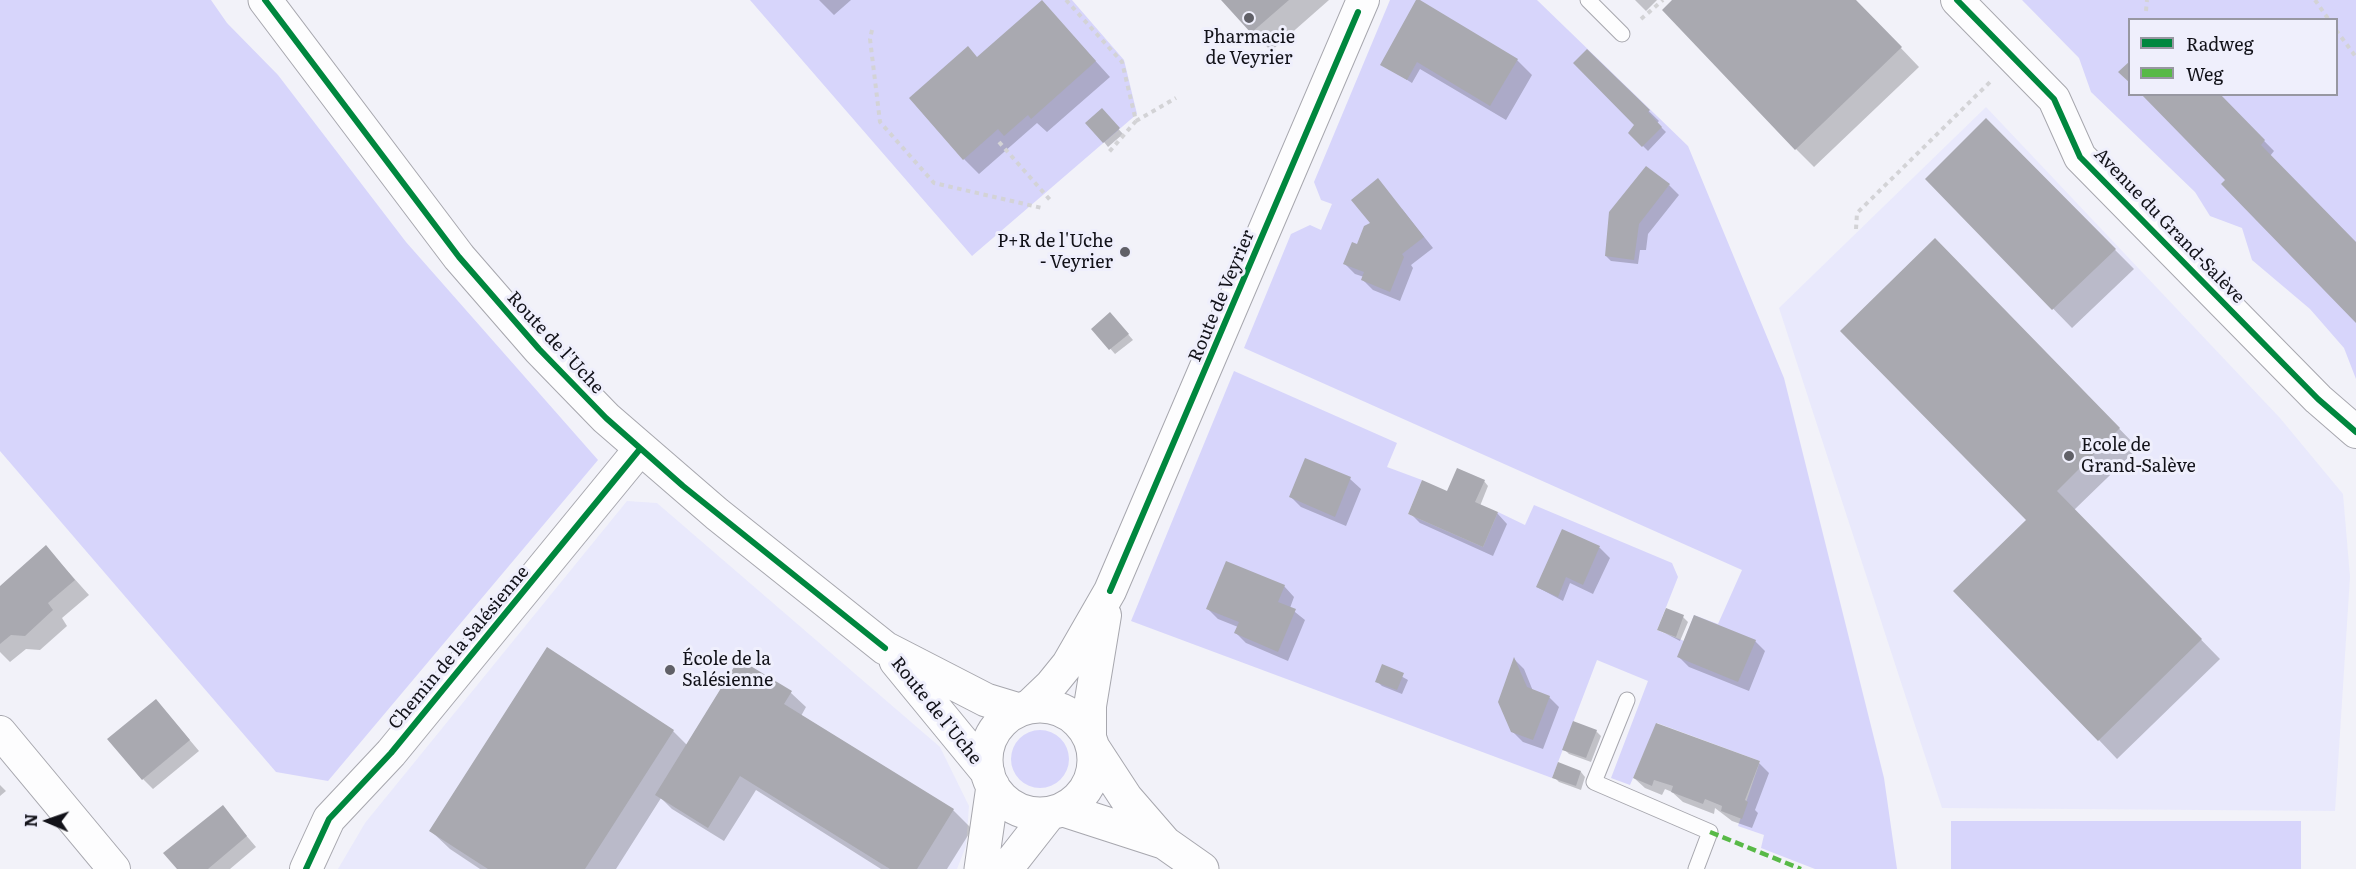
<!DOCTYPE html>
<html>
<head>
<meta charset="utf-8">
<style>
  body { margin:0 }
  #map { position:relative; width:2356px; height:869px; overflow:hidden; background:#f2f2f9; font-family:Literata,serif }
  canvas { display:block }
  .legend { position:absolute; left:2128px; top:18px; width:210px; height:78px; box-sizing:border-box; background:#efeffc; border:2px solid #9797a1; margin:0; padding:8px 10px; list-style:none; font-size:18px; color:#121219 }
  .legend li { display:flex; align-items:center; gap:12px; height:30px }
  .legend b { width:30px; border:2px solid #9797a1 }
  .north { position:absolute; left:18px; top:791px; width:60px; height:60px; -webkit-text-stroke:4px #efeffc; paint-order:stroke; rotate:272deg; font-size:16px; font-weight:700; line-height:24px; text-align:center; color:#121219 }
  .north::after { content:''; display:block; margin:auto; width:21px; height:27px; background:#121219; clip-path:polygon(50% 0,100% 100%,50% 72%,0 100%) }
</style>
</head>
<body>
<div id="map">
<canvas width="2356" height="869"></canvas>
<ul class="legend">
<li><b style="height:8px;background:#00873e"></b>Radweg</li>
<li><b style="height:8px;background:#58b947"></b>Weg</li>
</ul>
<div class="north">N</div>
</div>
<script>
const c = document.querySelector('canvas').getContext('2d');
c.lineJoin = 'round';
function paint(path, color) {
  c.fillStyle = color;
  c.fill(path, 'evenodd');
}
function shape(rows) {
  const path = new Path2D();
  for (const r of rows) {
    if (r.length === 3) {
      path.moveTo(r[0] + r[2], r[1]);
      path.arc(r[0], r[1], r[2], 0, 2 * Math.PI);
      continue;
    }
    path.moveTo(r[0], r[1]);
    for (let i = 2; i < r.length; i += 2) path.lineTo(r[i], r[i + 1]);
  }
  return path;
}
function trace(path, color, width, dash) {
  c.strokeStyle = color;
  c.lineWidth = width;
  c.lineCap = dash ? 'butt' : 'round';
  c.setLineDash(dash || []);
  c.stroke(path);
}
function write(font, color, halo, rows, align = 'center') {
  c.font = font + ' Literata,serif';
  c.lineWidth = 6;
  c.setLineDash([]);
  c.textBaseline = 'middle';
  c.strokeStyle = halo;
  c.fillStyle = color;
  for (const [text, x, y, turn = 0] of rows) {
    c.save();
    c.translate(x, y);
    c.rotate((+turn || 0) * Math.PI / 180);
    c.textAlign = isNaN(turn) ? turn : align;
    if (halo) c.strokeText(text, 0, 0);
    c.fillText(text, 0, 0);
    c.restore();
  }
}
paint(shape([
  [1986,107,2280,418,2343,494,2350,577,2335,811,1942,808,1779,308],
  [627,501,657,503,940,747,969,806,966,846,957,869,338,869,365,823]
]), '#e9e9fc');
paint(shape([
  [0,0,211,0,227,23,278,75,406,242,598,460,328,781,276,772,0,451],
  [750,0,1072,0,1124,60,1137,114,972,256],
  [1390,0,1537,0,1688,146,1784,378,1884,778,1897,869,1815,869,1761,848,1764,835,1738,826,1760,761,1657,723,1630,785,1611,778,1648,681,1597,660,1552,778,1131,621,1234,371,1397,443,1387,467,1422,480,1408,514,1483,547,1498,512,1525,525,1534,505,1672,563,1678,577,1657,630,1684,641,1694,615,1718,624,1742,570,1244,348,1291,234,1310,225,1321,230,1332,204,1321,200,1314,182],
  [2022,0,2356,0,2356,379,2344,348,2310,309,2252,260,2242,228,2210,216,2195,192,2091,92,2079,58],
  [2130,20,2336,20,2336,94,2130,94],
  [1040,759,29],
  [1951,821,2301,821,2301,869,1951,869]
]), '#d7d5fb');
paint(shape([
  [819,0,851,0,834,15],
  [1223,0,1329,0,1271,51],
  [1417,0,1517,60,1532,75,1506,120,1420,69,1412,83,1382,64],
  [1635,0,1657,0,1646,11],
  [1675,0,1855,0,1919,67,1814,167,1796,149],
  [1042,2,1110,77,1047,132,1037,123,979,174,964,159,978,58],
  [1587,51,1659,121,1657,123,1666,132,1648,151,1630,133,1637,126],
  [2218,94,2274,151,2270,156,2356,244,2356,321,2227,180],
  [1101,110,1123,134,1108,147,1104,142],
  [1986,120,2134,269,2072,328,1927,179],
  [1669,185,1679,195,1648,234,1646,250,1640,250,1638,264,1611,261,1606,256],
  [1402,209,1433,248,1411,265,1413,268,1400,301,1373,290,1363,280,1364,277,1355,274,1345,264,1357,246],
  [1954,259,2138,448,2074,510,2220,659,2117,759,2099,740,2028,520],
  [1115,319,1133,340,1115,354,1093,329],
  [1306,460,1350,479,1361,489,1346,526,1301,507,1291,497],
  [1484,481,1488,486,1480,506,1497,513,1507,524,1493,556,1420,523,1410,513,1448,493],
  [1563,531,1600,548,1610,558,1593,594,1570,583,1563,601,1537,587],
  [46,547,89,595,62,618,67,626,40,650,26,649,10,662,0,652,0,588],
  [1284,586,1294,597,1290,608,1305,620,1288,661,1246,643,1236,633,1238,627,1218,619,1208,609],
  [1683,617,1688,622,1680,641,1659,630],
  [1755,641,1765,651,1749,691,1689,667,1679,657],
  [547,649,673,731,687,745,739,661,791,693,806,707,801,716,953,810,972,829,947,869,881,869,756,790,724,841,672,809,661,798,616,869,480,869,450,849,431,831],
  [1515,660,1524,669,1533,691,1549,697,1559,707,1543,749,1523,742,1512,731],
  [1383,666,1408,680,1402,694,1382,686,1377,681],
  [166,712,199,751,153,789,143,779],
  [1596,731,1601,736,1591,762,1569,754,1564,749],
  [1759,763,1769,773,1755,810,1758,813,1752,828,1732,821,1715,808,1714,814,1683,802,1672,792,1665,789,1662,795,1645,788,1634,778],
  [1581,772,1585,777,1581,790,1559,782,1554,777],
  [0,785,6,791,0,796],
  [222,807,256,847,230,869,179,869]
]), '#0003');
paint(shape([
  [1042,0,1096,61,1031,119,1028,115,1004,136,998,129,963,160,909,98,968,46,977,57],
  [1221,0,1289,0,1251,33],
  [1416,0,1420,0,1518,59,1490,106,1417,62,1407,80,1380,65],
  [1672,0,1856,0,1902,47,1795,150,1662,10],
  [1587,49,1650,110,1648,112,1662,127,1642,147,1628,133,1634,125,1573,63],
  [2130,61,2130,83,2118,72],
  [2141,94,2220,94,2265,140,2261,145,2356,242,2356,323,2221,184,2225,180],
  [1102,108,1120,128,1103,143,1085,123],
  [1986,118,2116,249,2052,310,1925,179],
  [1646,166,1670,184,1639,224,1634,260,1605,256,1609,212],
  [1378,178,1424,237,1402,254,1404,257,1390,292,1361,280,1364,272,1343,264,1352,242,1357,244,1364,226,1370,223,1351,200],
  [1935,238,2120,428,2057,491,2202,639,2098,741,1953,591,2026,520,1840,331],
  [1110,312,1129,334,1109,350,1091,329],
  [1305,458,1351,477,1335,517,1289,497],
  [1457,468,1485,480,1475,502,1498,512,1483,547,1408,514,1422,480,1447,491],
  [1562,529,1600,546,1583,585,1566,577,1558,597,1536,587],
  [46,545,75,580,48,603,53,610,25,636,11,635,0,644,0,586],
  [1226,561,1285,585,1278,602,1296,609,1278,652,1234,633,1239,622,1206,609],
  [1666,608,1684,615,1676,637,1657,630],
  [1694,615,1756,640,1738,682,1677,657],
  [547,647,674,730,585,869,488,869,429,831],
  [1514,657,1527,687,1550,696,1533,740,1511,732,1498,702],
  [739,659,792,691,784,704,954,809,917,869,890,869,740,776,708,828,655,795],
  [1382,664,1404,673,1397,690,1375,682],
  [156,699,190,740,142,780,107,739],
  [1573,721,1597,730,1586,758,1562,750],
  [1656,723,1760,761,1745,800,1748,802,1742,819,1721,811,1722,806,1705,799,1703,804,1671,792,1673,786,1654,780,1652,786,1633,778],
  [1558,762,1581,771,1576,786,1552,778],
  [223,805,247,836,208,869,177,869,163,853]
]), '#a9a9b0');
const lane = shape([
  [1588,0,1622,34],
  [1627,700,1594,782,1710,832,1696,869]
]);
const street = shape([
  [1957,0,2054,99,2080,157,2318,399,2356,432],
  [1029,706,1051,685,1068,664,1110,591,1363,0],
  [0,732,114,869],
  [1090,736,1090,706,1105,615],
  [306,869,329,819,391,753,640,449]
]);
const secondary = shape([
  [265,0,459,257,539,349,606,418,717,514,885,648,986,700,1019,710],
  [896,661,988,773],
  [1040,760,54],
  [1094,749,1126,798,1165,843,1202,869],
  [1064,810,1163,842],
  [981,869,993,786],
  [1006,869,1049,814]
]);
trace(lane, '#a7a7ae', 17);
trace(street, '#a7a7ae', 34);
trace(secondary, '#a7a7ae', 35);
trace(shape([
  [1066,0,1122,62,1136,121,1109,152],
  [2315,0,2329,20],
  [2146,11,2147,0],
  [1641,19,1663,0],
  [872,30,870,39,880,122,934,183,1042,208],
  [2336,30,2356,57],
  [1136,121,1176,98],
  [999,142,1051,201],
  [1856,229,1857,213,1990,82]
]), '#d3d3d6', 4, [4.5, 4.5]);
trace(lane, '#fdfdfe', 15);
trace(street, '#fdfdfe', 32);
trace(secondary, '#fdfdfe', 33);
trace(shape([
  [1710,832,1801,869]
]), '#58b947', 4.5, [9, 4.5]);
trace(shape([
  [265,0,459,257,539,349,606,418,683,486,885,648],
  [1957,0,2054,99,2080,157,2318,399,2356,432],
  [1110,591,1358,12],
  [306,869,329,819,391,753,640,449]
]), '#00873e', 6);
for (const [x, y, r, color] of [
  [1249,18,6,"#606067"],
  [1125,252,6,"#606067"],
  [2069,456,6,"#606067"],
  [670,670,6,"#606067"]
]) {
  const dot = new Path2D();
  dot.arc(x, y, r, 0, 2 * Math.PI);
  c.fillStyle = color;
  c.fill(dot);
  trace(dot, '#efeffc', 2);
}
write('18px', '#121219', '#efeffc', [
  ["Pharmacie",1249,38,"center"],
  ["de Veyrier",1249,59,"center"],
  ["P+R de l'Uche",1113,242,"right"],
  ["- Veyrier",1113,263,"right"],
  ["Ecole de",2081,446],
  ["Grand-Salève",2081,467],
  ["École de la",682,660],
  ["Salésienne",682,681]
], 'left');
write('18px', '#121219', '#efeffc', [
  ["Avenue du Grand-Salève",2169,226,46],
  ["Route de Veyrier",1222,296,-67],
  ["Route de l'Uche",555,343,47],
  ["Chemin de la Salésienne",459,648,-50],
  ["Route de l'Uche",936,711,51]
]);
</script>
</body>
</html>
